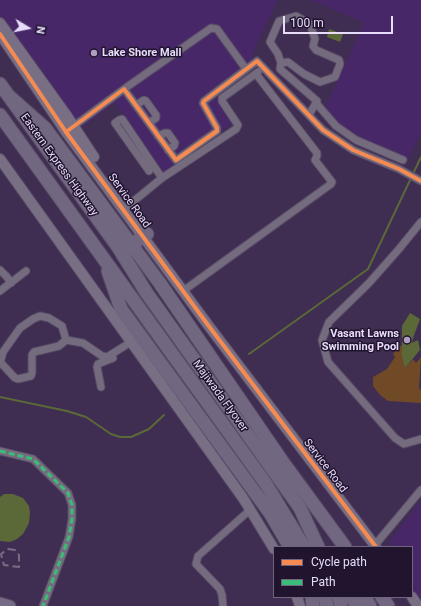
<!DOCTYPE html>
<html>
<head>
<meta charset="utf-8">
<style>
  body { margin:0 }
  #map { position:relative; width:421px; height:606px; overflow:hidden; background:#3f2e51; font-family:Roboto,sans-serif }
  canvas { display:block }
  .legend { position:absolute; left:273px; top:546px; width:140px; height:52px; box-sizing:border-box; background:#20142f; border:1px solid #706481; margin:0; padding:5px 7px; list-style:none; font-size:12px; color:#e8dcfb }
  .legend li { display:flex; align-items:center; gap:8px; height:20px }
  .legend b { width:20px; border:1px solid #706481 }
  .north { position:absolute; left:8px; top:8px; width:40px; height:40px; -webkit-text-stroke:3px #20142f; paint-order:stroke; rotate:100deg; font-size:11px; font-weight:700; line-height:16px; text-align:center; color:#e8dcfb }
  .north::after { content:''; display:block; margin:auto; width:14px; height:18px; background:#e8dcfb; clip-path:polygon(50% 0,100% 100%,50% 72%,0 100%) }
  .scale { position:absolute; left:283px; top:16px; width:110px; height:18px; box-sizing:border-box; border:2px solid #e8dcfb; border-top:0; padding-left:5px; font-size:12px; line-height:14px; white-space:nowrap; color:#e8dcfb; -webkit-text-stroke:3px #20142f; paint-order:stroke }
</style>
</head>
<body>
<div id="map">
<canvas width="421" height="606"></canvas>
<ul class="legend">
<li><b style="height:5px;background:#f68b52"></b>Cycle path</li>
<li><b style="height:5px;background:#3abd76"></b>Path</li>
</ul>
<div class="north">N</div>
<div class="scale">100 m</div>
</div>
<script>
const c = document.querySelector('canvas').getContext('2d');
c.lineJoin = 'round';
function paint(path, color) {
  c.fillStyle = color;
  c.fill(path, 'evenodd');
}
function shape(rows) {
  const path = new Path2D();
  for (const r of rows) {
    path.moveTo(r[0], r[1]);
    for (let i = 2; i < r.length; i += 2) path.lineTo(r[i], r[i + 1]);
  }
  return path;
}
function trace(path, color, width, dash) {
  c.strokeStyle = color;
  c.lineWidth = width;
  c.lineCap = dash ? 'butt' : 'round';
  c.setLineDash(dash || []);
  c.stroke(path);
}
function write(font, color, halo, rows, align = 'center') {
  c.font = font + ' Roboto,sans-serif';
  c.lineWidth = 3;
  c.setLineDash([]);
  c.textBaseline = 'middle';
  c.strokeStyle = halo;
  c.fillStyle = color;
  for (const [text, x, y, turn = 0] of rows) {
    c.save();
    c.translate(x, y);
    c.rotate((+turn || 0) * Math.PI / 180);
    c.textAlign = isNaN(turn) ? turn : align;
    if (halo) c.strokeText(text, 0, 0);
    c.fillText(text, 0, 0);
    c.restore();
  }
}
paint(shape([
  [0,0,278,0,256,45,251,61,211,90,234,122,164,172,115,103,82,127,0,18],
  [311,0,421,0,421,133,406,164,355,144,337,130,324,111,364,23],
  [421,500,421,604,412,591,412,547,390,547,391,539]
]), '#472768');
paint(shape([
  [398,346,402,346,405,368,413,359,416,363,421,357,419,388,421,390,421,403,388,401,380,395,373,386,373,377,387,369,395,357,393,354]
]), '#704927');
paint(shape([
  [329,29,343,34,340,42,327,37],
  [410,313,420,319,413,338,412,343,418,340,420,350,405,368,402,356,402,326],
  [4,494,13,494,23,498,29,506,30,513,29,523,23,534,17,539,10,542,0,541,0,497]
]), '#5b6938');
trace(shape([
  [249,354,368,269,421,157],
  [0,397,67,411,86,417,111,434,120,437,131,437,149,429,164,415]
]), '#5b6938', 2);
const street = shape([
  [281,63,288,62,304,74,320,82,335,77,340,64,339,60,316,50,313,46,315,39,310,24,296,16,279,21,270,42,278,54,281,63,280,69,317,101,309,115],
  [124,89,211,28,217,29,246,69],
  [316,103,336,126,356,140,403,160],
  [136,105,144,100,146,101,156,115,156,118,149,123],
  [71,128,124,89,176,160,217,131,217,128,203,103,204,101,257,61,323,130,353,150,399,169,421,181],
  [158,136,165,133,168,133,175,143,174,146,168,150],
  [149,171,115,123,119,120,122,119,162,178],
  [124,209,162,178,236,129,238,125,222,101,222,98,258,72],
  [421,222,399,249,369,283,329,322,322,340,328,362,395,438,404,444,421,439],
  [0,270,7,277,11,283],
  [0,291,26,271],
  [183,291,331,184,332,182,315,160,317,156,317,153,256,74],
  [0,363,3,352,20,328,33,319,40,316,49,318,62,326,66,340,83,343,102,356,107,357,131,342],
  [1,363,15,378,18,379,31,376,32,373,32,355,34,352,59,346,66,340],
  [101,387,97,367,98,364,113,358],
  [0,451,33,459,68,493,72,505,72,519,69,537,43,606],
  [375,545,421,490],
  [223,606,222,595,220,589,196,564,198,556,250,510]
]);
const secondary = shape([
  [0,23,67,116,94,157],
  [0,34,66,132,208,325,376,547],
  [0,159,243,498,274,549],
  [297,597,300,606],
  [412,597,418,606]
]);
const primary = shape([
  [0,603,10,606]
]);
const highway = shape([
  [0,84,118,247,146,292,300,508,318,547],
  [9,96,45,128,159,282,282,461,345,547],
  [0,115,266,484,304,547],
  [131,245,147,234],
  [108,271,121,309,270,513,290,547],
  [312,597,313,606],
  [325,597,327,606],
  [339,597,341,606],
  [351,597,357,606],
  [364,597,370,606],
  [382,597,388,606]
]);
trace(street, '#574966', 9);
trace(secondary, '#574966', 12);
trace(primary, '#574966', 13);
trace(highway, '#574966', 15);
trace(street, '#746c7e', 7);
trace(secondary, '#786f84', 10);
trace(primary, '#766b85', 11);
trace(highway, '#726780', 13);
trace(shape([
  [8,549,15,550,19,555,19,567,4,565,1,554,8,549]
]), '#776e83', 2, [8, 4]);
trace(shape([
  [0,451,33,459,68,493,72,505,72,519,69,537,43,606]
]), '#3abd76', 3, [6, 3]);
trace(shape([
  [0,34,66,132,208,325,376,547],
  [66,132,124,89,176,160,217,131,217,128,203,103,204,101,257,61,323,130,353,150,399,169,421,181]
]), '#f68b52', 4);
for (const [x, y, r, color] of [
  [94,53,4,"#ad9fc0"],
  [407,340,4,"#ad9fc0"]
]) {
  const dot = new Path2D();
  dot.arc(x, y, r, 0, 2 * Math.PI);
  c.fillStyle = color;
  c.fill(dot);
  trace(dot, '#20142f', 1.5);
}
write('bold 11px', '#e8dcfb', '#20142f', [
  ["Lake Shore Mall",102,53],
  ["Vasant Lawns",399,334,"right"],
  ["Swimming Pool",399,347,"right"]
], 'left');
write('11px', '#e8dcfb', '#20142f', [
  ["Eastern Express Highway",59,165,54],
  ["Service Road",129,201,54],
  ["Majiwada Flyover",220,396,54],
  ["Service Road",325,466,53]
]);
</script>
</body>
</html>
